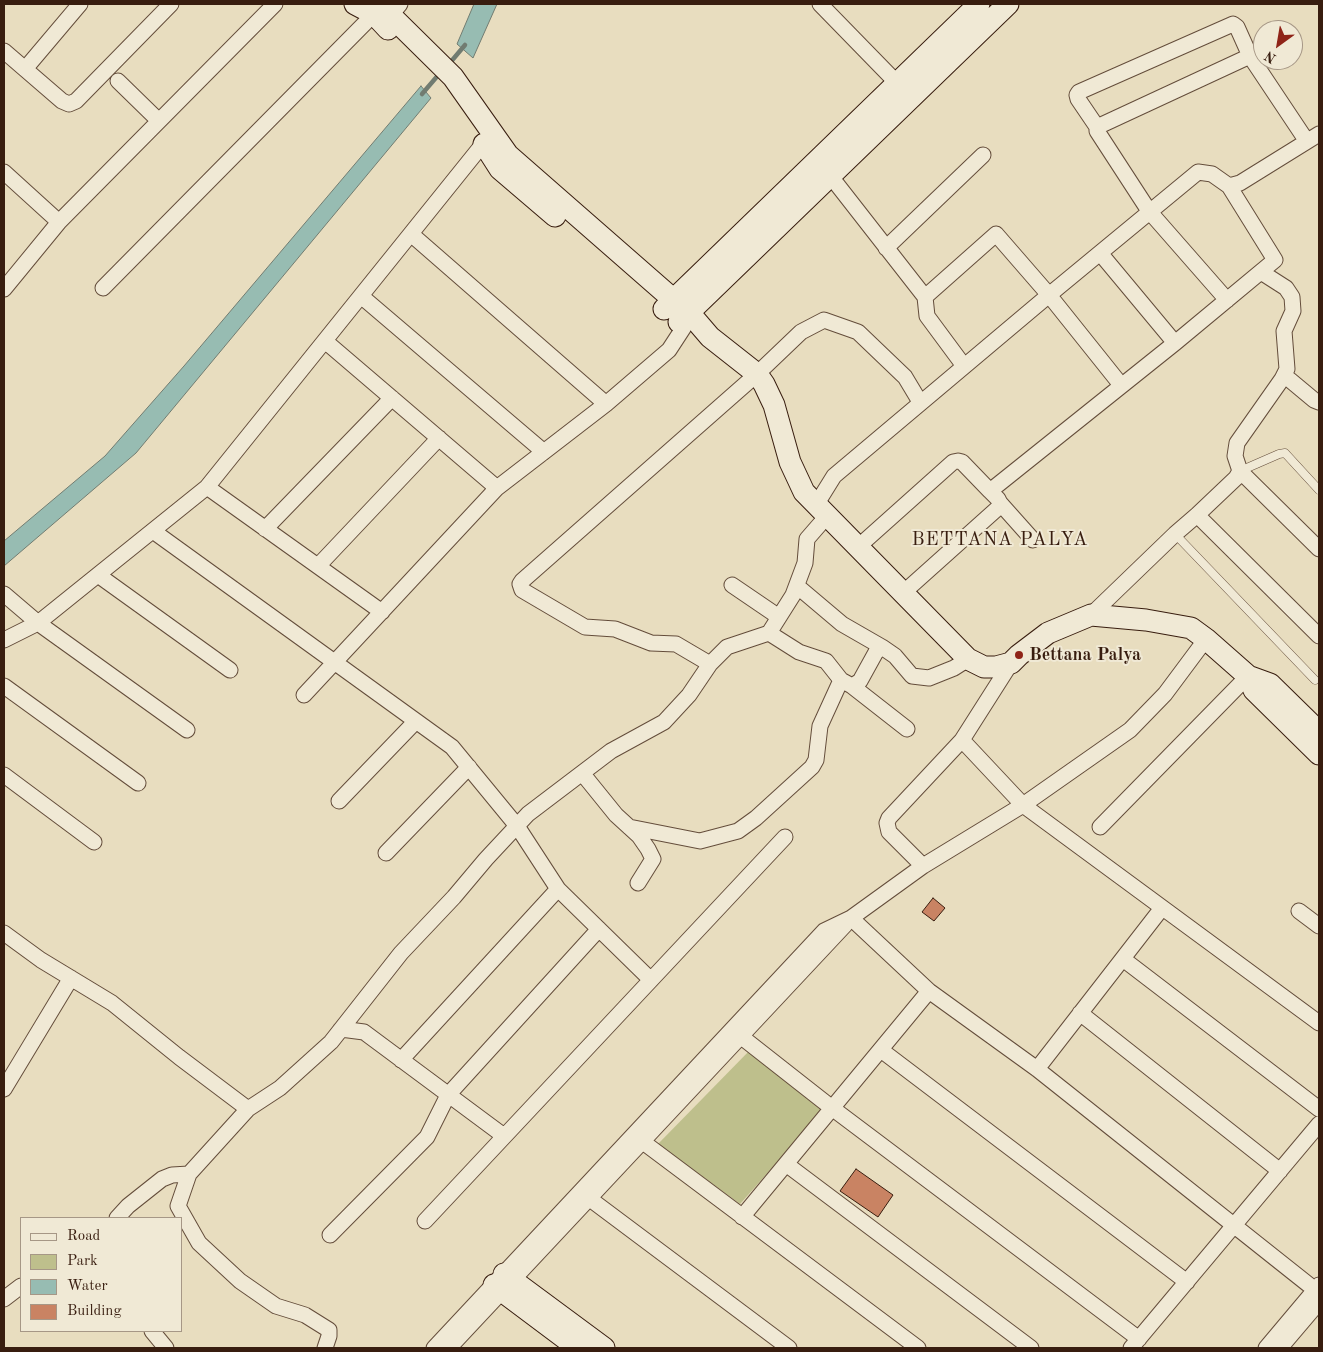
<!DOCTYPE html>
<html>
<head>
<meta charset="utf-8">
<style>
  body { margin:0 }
  #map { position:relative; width:1323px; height:1352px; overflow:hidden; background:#e8ddbf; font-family:"Old Standard TT",serif }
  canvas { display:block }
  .frame { position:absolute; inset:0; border:5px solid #381d0f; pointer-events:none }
  .legend { position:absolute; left:20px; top:1217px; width:162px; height:115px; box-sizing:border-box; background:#f0e9d5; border:1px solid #a69786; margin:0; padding:6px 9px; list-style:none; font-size:15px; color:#381d0f }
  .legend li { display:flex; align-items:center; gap:10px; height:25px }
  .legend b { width:25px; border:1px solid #a69786 }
  .north { position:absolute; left:1253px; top:20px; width:50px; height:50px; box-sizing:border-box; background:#f0e9d5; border:1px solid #a69786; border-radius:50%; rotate:212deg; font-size:14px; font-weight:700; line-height:20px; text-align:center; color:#381d0f }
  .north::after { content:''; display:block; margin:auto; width:18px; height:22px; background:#8f2418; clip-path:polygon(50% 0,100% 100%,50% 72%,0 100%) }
</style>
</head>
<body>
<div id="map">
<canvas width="1323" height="1352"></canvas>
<div class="frame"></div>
<ul class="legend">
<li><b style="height:6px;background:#f0e9d5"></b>Road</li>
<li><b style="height:14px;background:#bebf8c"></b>Park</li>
<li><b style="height:14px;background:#97bcb2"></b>Water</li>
<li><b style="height:14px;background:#c98363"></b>Building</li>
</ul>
<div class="north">N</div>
</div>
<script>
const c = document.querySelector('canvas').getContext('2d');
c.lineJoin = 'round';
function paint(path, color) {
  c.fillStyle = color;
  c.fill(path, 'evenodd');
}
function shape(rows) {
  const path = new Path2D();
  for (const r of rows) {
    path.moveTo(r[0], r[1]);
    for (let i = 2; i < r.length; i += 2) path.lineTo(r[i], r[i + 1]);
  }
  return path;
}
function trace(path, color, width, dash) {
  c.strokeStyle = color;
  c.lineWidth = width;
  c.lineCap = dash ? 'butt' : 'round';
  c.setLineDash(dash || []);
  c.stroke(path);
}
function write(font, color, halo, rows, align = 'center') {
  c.font = font + ' "Old Standard TT",serif';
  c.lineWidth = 4;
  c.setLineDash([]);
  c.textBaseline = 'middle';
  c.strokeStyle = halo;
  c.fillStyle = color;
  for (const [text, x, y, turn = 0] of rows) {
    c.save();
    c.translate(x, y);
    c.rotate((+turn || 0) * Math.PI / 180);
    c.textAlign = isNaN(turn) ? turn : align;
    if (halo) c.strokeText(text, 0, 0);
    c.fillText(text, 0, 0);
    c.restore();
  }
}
paint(shape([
  [751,1049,825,1108,740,1204,658,1144]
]), '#bebf8c');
const water = shape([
  [474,4,497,4,473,58,457,44,474,4],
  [421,86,431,98,136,453,4,566,4,541,105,456,184,366,421,86]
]);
paint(water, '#97bcb2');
trace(water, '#717c71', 1);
trace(shape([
  [449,64,465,45],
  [422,94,440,73]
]), '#717c71', 4.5);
const building = shape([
  [933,898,945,908,934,921,922,912,933,898],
  [856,1169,893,1195,878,1217,840,1191,856,1169]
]);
paint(building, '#c98363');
trace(building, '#381d0f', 1);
const lane = shape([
  [1240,471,1279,454,1285,453,1319,490],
  [1175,534,1315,680]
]);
const street = shape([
  [820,4,897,83],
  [391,15,400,4],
  [4,51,62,101,69,104,76,101,171,4],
  [25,69,80,4],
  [118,81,159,121],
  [1097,127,1250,56,1306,140],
  [825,169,925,297,927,316,964,366],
  [4,172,59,222],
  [411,234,606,404],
  [886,248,983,155],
  [1100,253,1175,343],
  [103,288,374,14],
  [4,289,59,222,275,4],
  [361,296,544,452],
  [925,297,996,234,1049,295,1121,385],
  [1227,300,1149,211,1097,131,1097,127,1078,99,1077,95,1079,92,1233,24,1237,27,1250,56],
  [325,341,497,488],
  [1284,375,1314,400,1319,402],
  [1240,471,1319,549],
  [207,487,382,612],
  [1000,503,1033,540],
  [816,505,834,476,1049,295,1198,172,1212,174,1229,186,1240,183,1319,134],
  [1197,515,1319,636],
  [265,529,392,398],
  [153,531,452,747,517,826,558,889,651,980],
  [858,547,953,462,958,461,962,462,990,491],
  [318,566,439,438],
  [98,575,230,670],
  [732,585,779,617],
  [797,586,842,624,882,647],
  [903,593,999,507,1000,503,998,499,990,491,1175,343,1275,260,1229,186],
  [4,594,38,623,187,730],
  [1091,615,1175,534,1197,515,1236,478,1240,471,1235,456,1237,443,1282,379,1287,369,1284,331,1293,311,1292,297,1286,288,1261,272],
  [769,633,799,652,826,661,841,680,852,686,860,681,876,652,882,647,895,656,912,676,929,678,954,668,968,659],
  [4,640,38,623,207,487,483,144],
  [710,664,676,644,651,643,615,629,585,627,522,590,520,584,522,581,757,374,801,332,824,320,858,332,905,377,920,402],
  [4,686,138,783],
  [852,686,907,729],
  [304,695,497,488,606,404,669,350,684,327],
  [962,740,1023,805,1319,1023],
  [582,773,616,815,639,836,648,849,653,859,638,883],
  [4,775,94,842],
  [339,801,416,721],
  [629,827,700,841,738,831,756,818,812,767,816,760,820,726,841,680],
  [1100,827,1248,676],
  [386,853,469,767],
  [923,866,889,832,887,823,889,818,962,740,1011,663],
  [1299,911,1319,926],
  [851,918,929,991,1037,1069,1319,1293],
  [4,933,41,960,112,1003,179,1057,248,1109],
  [1123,959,1319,1109],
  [1080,1013,1280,1171],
  [341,1029,364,1032,504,1136],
  [734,1031,832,1108,1139,1339],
  [881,1050,1187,1282],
  [401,1060,558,889],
  [1037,1069,1162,908],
  [4,1089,71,978],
  [635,1136,918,1348],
  [786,1164,1031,1348],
  [582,1193,789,1348],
  [742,1217,929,991],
  [117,1218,128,1206,162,1179,172,1175,189,1174],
  [425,1221,785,837],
  [330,1235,427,1137,448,1095,599,929],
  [4,1299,21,1286],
  [152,1331,166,1348],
  [325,1348,329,1336,329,1330,305,1315,276,1306,240,1281,199,1243,178,1206,189,1174,248,1109,280,1088,331,1042,401,953,454,897,486,859,528,814,611,751,664,722,689,695,710,664,727,647,769,633,793,595,805,563,807,539,827,516],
  [434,1348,824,931,851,918,923,866,1023,805,1130,730,1165,694,1206,639],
  [449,1348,845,925],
  [1131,1348,1319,1124],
  [1266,1348,1319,1285],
  [1280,1348,1319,1302]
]);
const secondary = shape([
  [355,4,374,14,388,29],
  [379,4,453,77,508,155,692,316,710,337,757,374,764,384,774,405,790,462,804,492,968,659,984,667,996,667,1011,663,1019,655,1048,633,1091,615,1146,620,1191,628,1206,639,1248,676,1270,684,1319,732],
  [484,144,500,169,555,216],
  [664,309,979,4],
  [679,322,1008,4],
  [1248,676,1254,690,1319,754],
  [504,1274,604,1348],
  [494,1285,578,1348]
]);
trace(lane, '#644d3b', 9);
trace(street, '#644d3b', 17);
trace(secondary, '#381d0f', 23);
trace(lane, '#f0e9d5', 8);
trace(street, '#f0e9d5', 15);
trace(secondary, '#f0e9d5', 21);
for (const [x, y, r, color] of [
  [1019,655,5,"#8f2418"]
]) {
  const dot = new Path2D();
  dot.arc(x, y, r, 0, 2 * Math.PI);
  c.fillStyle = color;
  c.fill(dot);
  trace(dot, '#f0e9d5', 2);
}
write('bold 18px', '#381d0f', '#f0e9d5', [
  ["Bettana Palya",1029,655]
], 'left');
c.letterSpacing = '1px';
write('19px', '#381d0f', '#f0e9d5', [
  ["BETTANA PALYA",1000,540]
]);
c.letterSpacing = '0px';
</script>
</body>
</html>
